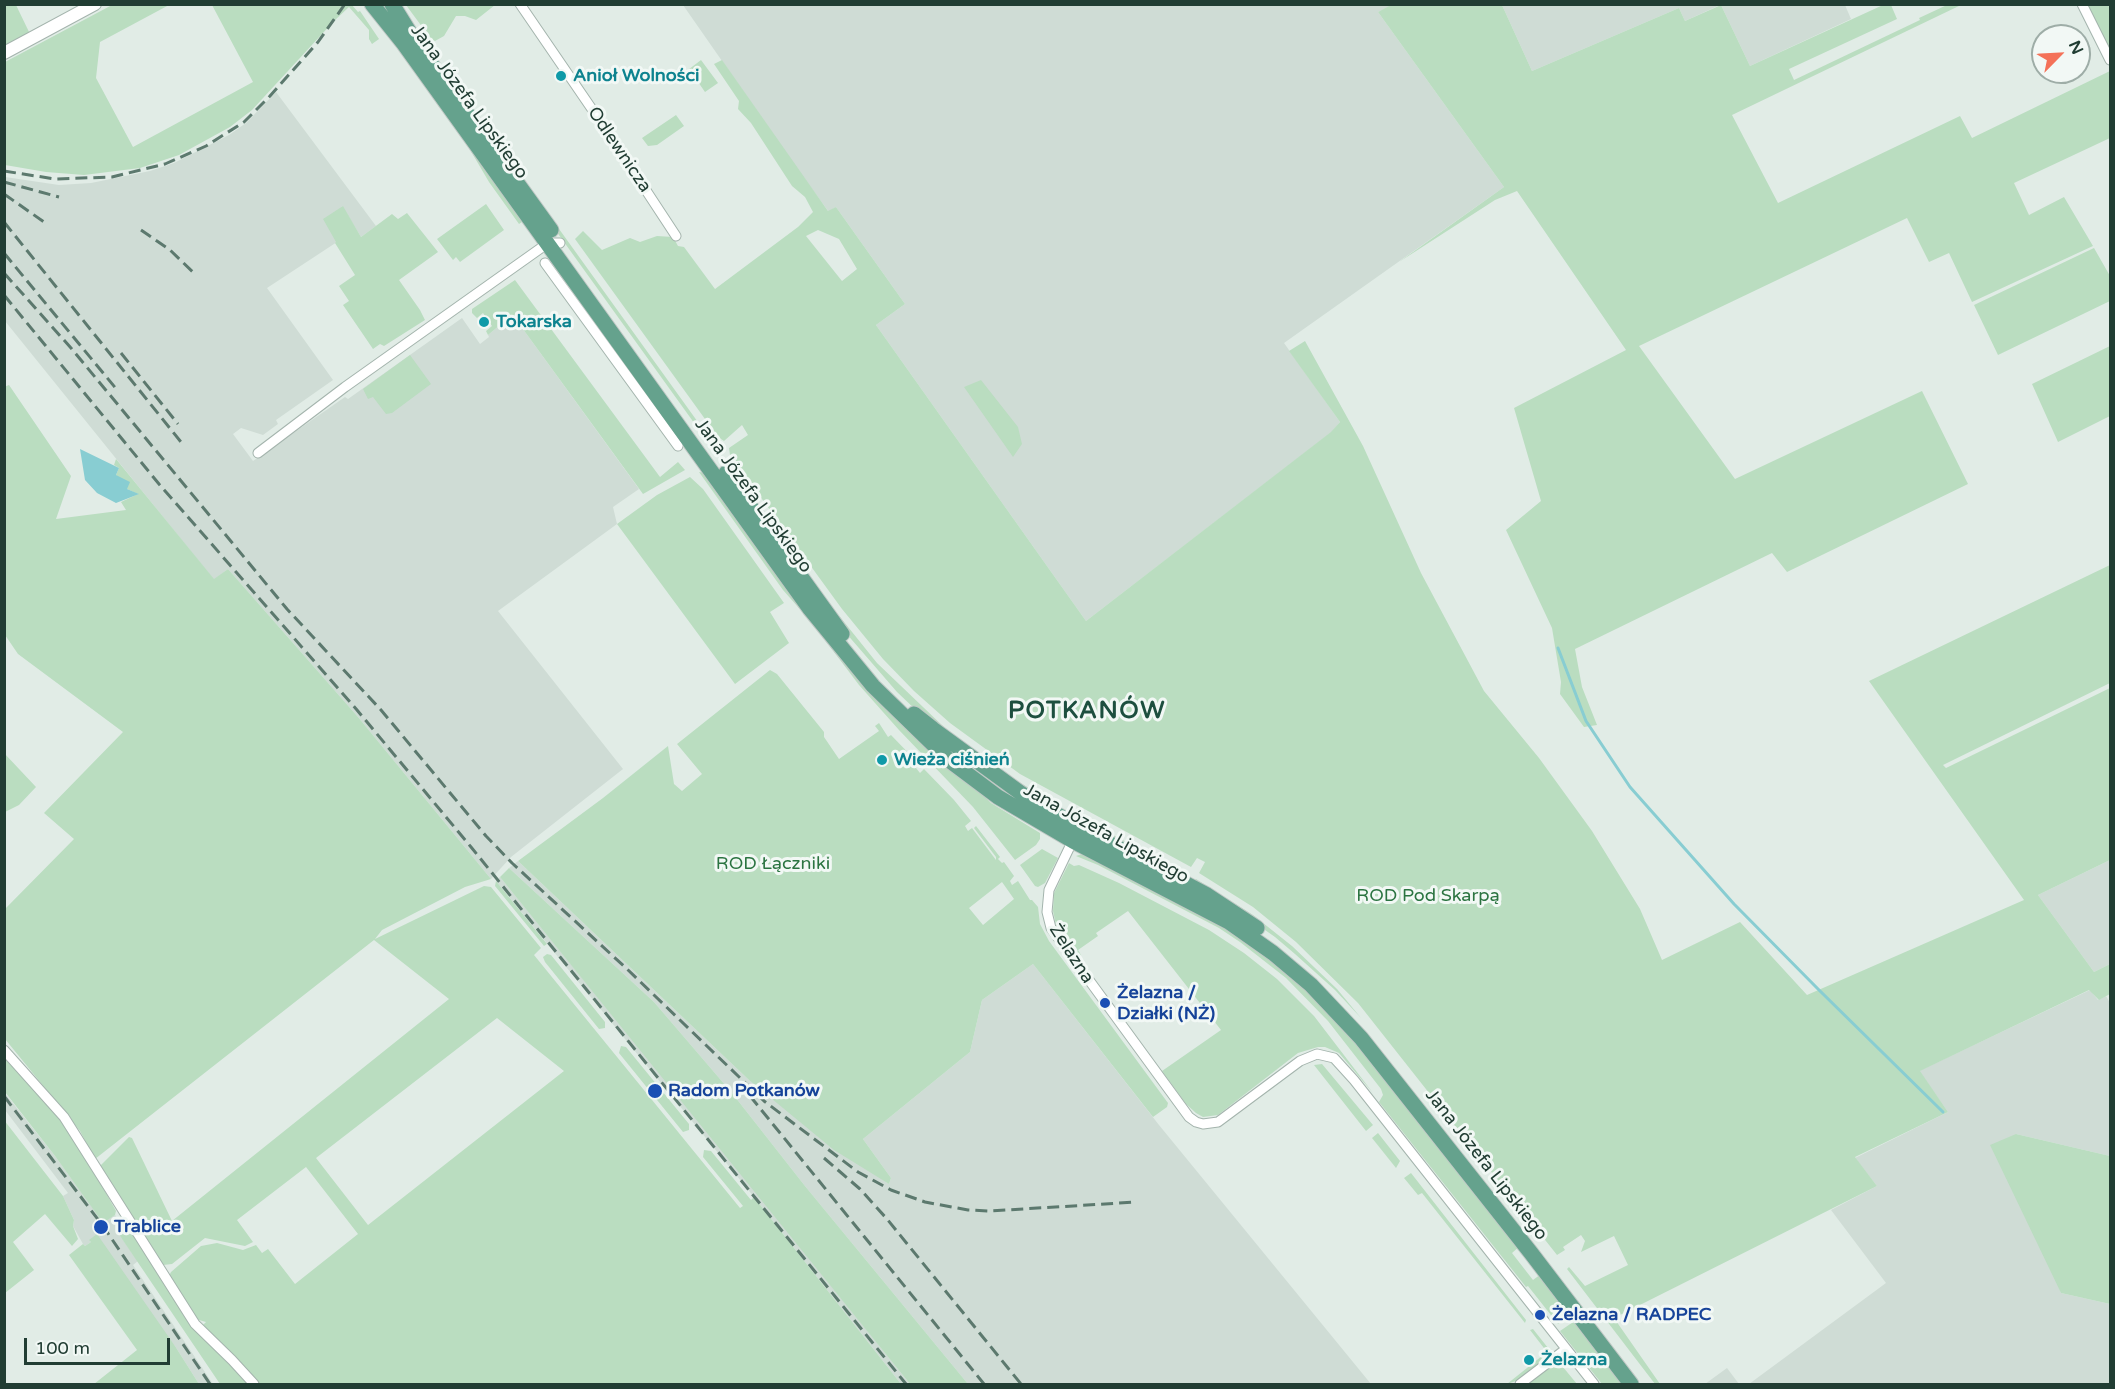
<!DOCTYPE html>
<html>
<head>
<meta charset="utf-8">
<style>
  body { margin:0 }
  #map { position:relative; width:2115px; height:1389px; overflow:hidden; background:#e1ece6; font-family:"Varela Round",sans-serif }
  canvas { display:block }
  .frame { position:absolute; inset:0; border:6px solid #213d33; pointer-events:none }
  .north { position:absolute; left:2031px; top:24px; width:60px; height:60px; box-sizing:border-box; background:#f2f8f5; border:2px solid #9eada7; border-radius:50%; rotate:66deg; font-size:16px; font-weight:700; line-height:24px; text-align:center; color:#213d33 }
  .north::after { content:''; display:block; margin:auto; width:21px; height:27px; background:#f47158; clip-path:polygon(50% 0,100% 100%,50% 72%,0 100%) }
  .scale { position:absolute; left:24px; top:1338px; width:146px; height:27px; box-sizing:border-box; border:3px solid #213d33; border-top:0; padding-left:8px; font-size:18px; line-height:21px; white-space:nowrap; color:#213d33; -webkit-text-stroke:4px #f2f8f5; paint-order:stroke }
</style>
</head>
<body>
<div id="map">
<canvas width="2115" height="1389"></canvas>
<div class="frame"></div>
<div class="north">N</div>
<div class="scale">100 m</div>
</div>
<script>
const c = document.querySelector('canvas').getContext('2d');
c.lineJoin = 'round';
function paint(path, color) {
  c.fillStyle = color;
  c.fill(path, 'evenodd');
}
function shape(rows) {
  const path = new Path2D();
  for (const r of rows) {
    path.moveTo(r[0], r[1]);
    for (let i = 2; i < r.length; i += 2) path.lineTo(r[i], r[i + 1]);
  }
  return path;
}
function trace(path, color, width, dash) {
  c.strokeStyle = color;
  c.lineWidth = width;
  c.lineCap = dash ? 'butt' : 'round';
  c.setLineDash(dash || []);
  c.stroke(path);
}
function write(font, color, halo, rows, align = 'center') {
  c.font = font + ' "Varela Round",sans-serif';
  c.lineWidth = 6;
  c.setLineDash([]);
  c.textBaseline = 'middle';
  c.strokeStyle = halo;
  c.fillStyle = color;
  for (const [text, x, y, turn = 0] of rows) {
    c.save();
    c.translate(x, y);
    c.rotate((+turn || 0) * Math.PI / 180);
    c.textAlign = isNaN(turn) ? turn : align;
    if (halo) c.strokeText(text, 0, 0);
    c.fillText(text, 0, 0);
    c.restore();
  }
}
paint(shape([
  [683,5,1393,5,1378,12,1504,187,1284,343,1340,422,1332,432,1086,621,876,325,905,304,836,207,829,212,798,170],
  [1502,5,1720,5,1685,21,1679,8,1532,71],
  [1721,5,1845,5,1851,19,1750,66],
  [276,92,376,226,361,237,342,206,337,242,267,288,333,380,276,420,278,424,263,435,241,428,233,434,253,461,345,397,348,399,462,318,480,344,489,337,488,335,506,320,509,324,520,325,639,489,613,507,617,524,498,611,623,769,511,857,491,879,358,717,228,569,214,580,5,321,5,177,59,185,91,183,150,171,174,163,229,135,246,123],
  [2110,860,2110,964,2094,972,2038,895],
  [518,861,749,1080,889,1184,891,1178,863,1139,970,1052,982,1000,1033,964,1159,1125,1371,1384,968,1384,805,1186,732,1093,654,1002,509,868],
  [500,877,714,1139,910,1384,901,1384,754,1197,496,881],
  [2090,990,2098,1000,2106,996,2110,1003,2110,1156,2016,1134,2061,1293,2110,1304,2110,1384,1749,1384,1886,1283,1831,1210,1877,1186,1855,1158,1948,1112,1919,1071],
  [4,1092,55,1156,103,1222,115,1215,122,1225,116,1230,138,1261,133,1265,213,1384,199,1384,175,1346,89,1240,91,1242,85,1246,83,1244,73,1226,74,1220,63,1196,68,1193,5,1110],
  [1727,1368,1739,1384,1705,1384]
]), '#cfdcd5');
paint(shape([
  [1393,4,1502,5,1532,71,1679,8,1685,21,1721,5,1750,66,1883,5,1891,5,1897,19,1789,69,1794,80,1920,20,1919,18,1947,5,1961,5,1732,115,1778,203,1960,116,1972,138,2110,71,2110,138,2014,183,2029,215,2064,197,2093,246,1972,302,1949,253,1929,262,1907,218,1639,346,1735,479,1922,391,1968,484,1787,572,1772,553,1575,649,1582,687,1597,725,1584,727,1560,694,1561,682,1552,628,1506,530,1541,501,1514,408,1626,350,1517,191,1495,200,1399,262,1504,187,1378,12],
  [5,5,16,5,30,34,5,47],
  [112,5,169,5,100,42,96,78,133,147,253,82,212,5,352,5,358,12,360,11,379,39,372,44,369,39,369,30,349,7,334,21,252,110,230,127,179,155,140,168,84,175,46,172,5,165,5,62],
  [406,5,495,5,476,20,465,16,456,16,444,36,435,41,431,39],
  [2085,5,2110,5,2110,46,2108,47],
  [701,60,718,83,705,92,696,79,691,82,684,73],
  [722,60,828,211,836,207,905,304,876,325,1086,621,1331,432,1340,422,1289,351,1305,341,1363,446,1421,573,1484,691,1539,758,1592,831,1640,909,1662,960,1740,922,1807,995,2024,900,1869,681,2110,565,2110,683,1943,765,1946,768,2110,688,2110,860,2038,895,2094,972,2110,964,2110,994,2099,1000,2089,990,1920,1071,1948,1112,1855,1157,1877,1186,1614,1318,1660,1384,1655,1384,1567,1269,1569,1267,1585,1286,1628,1265,1614,1236,1581,1252,1585,1241,1581,1235,1563,1247,1565,1250,1557,1255,1358,1003,1296,942,1253,907,1199,873,1205,862,1197,858,1191,867,1020,774,950,723,914,691,883,659,842,609,730,455,729,448,748,435,742,425,724,441,718,437,575,239,583,231,602,250,630,238,640,242,657,236,673,237,678,246,684,247,715,289,798,227,813,212,805,197,792,186,751,123,738,109,739,101,714,64],
  [818,230,839,239,857,269,842,281,806,236],
  [435,95,522,222,519,224,489,182,469,148,432,97],
  [676,115,684,126,657,145,648,146,642,138],
  [486,204,504,230,460,262,456,257,453,260,437,239],
  [343,206,361,237,392,214,398,219,407,213,438,252,399,280,420,310,425,320,384,346,380,344,373,349,343,305,349,301,339,286,355,275,335,243,336,242,323,219],
  [549,215,700,425,697,427,546,217],
  [2094,248,2110,276,2110,301,1998,355,1974,305],
  [515,280,660,477,678,462,685,470,643,494,520,325,511,324,506,320,488,335,486,331,492,326,483,313,477,318,472,313,472,309],
  [2110,346,2110,416,2058,442,2032,384],
  [410,355,431,384,392,413,386,414,373,397,368,399,363,389],
  [981,380,1018,427,1022,444,1013,457,964,387],
  [9,385,71,476,56,519,126,510,121,502,138,494,127,489,116,475,119,468,114,465,116,459,214,579,228,569,358,717,491,879,465,887,382,930,375,939,484,886,491,887,541,948,534,955,740,1208,743,1206,703,1157,704,1150,711,1151,751,1200,754,1197,901,1384,258,1384,235,1357,202,1326,206,1322,199,1320,195,1317,168,1278,171,1272,201,1246,217,1243,243,1250,256,1245,262,1253,268,1249,295,1284,358,1234,306,1167,237,1220,253,1242,245,1246,205,1238,172,1264,163,1265,156,1260,99,1167,129,1137,132,1138,172,1221,449,999,374,940,95,1159,80,1131,5,1039,5,909,74,839,44,813,123,732,18,654,5,635,4,387],
  [497,1018,564,1071,368,1225,316,1158],
  [723,457,824,597,877,663,946,729,1012,778,1056,804,1054,808,917,711,897,692,839,625,726,468],
  [699,472,705,473,831,643,991,803,1040,833,1040,839,1036,845,1015,860,973,807,899,730,859,685,812,623,783,590],
  [690,477,703,489,784,603,770,612,789,643,735,684,617,524,657,495],
  [770,670,777,674,824,732,824,737,839,759,879,731,875,726,879,723,888,737,891,735,920,765,916,768,920,773,924,769,954,800,971,821,965,826,968,831,972,828,996,860,996,857,974,828,976,826,1000,857,998,859,1002,863,1004,862,1014,876,1010,881,1012,885,1018,881,1030,900,1032,900,1038,907,1040,924,1049,941,1168,1103,1167,1107,1153,1117,1033,964,982,1000,970,1052,863,1139,891,1178,889,1184,834,1150,749,1080,518,861,603,798,668,746,674,784,682,791,702,774,677,744],
  [1002,882,1014,899,983,925,969,908],
  [4,753,36,787,19,805,5,812],
  [1065,810,1188,874,1185,877,1098,832,1092,825,1075,816,1063,813],
  [1042,849,1058,858,1045,883,1038,887,1035,886,1020,865],
  [1082,854,1220,922,1277,961,1342,1023,1520,1246,1512,1253,1533,1280,1541,1274,1573,1315,1558,1324,1528,1286,1526,1287,1379,1102,1383,1095,1381,1089,1328,1021,1286,978,1240,942,1219,928,1098,865,1076,856],
  [1069,863,1074,866,1079,865,1119,883,1209,930,1244,953,1277,979,1314,1016,1373,1093,1339,1053,1325,1047,1318,1047,1298,1053,1218,1115,1203,1117,1196,1113,1186,1104,1162,1071,1221,1030,1128,911,1096,933,1098,936,1078,950,1081,955,1078,958,1057,929,1053,911,1054,893],
  [509,868,654,1002,732,1093,805,1186,968,1384,910,1384,500,877],
  [1196,879,1253,915,1292,946,1337,989,1361,1018,1335,990,1295,954,1275,937,1195,881],
  [496,881,547,944,544,946,495,886],
  [547,954,551,955,605,1022,605,1028,599,1029,545,962,543,957],
  [621,1046,626,1047,689,1124,689,1130,683,1132,619,1053],
  [4,1054,65,1126,97,1177,116,1211,115,1215,103,1223,55,1156,5,1092],
  [1322,1064,1373,1125,1366,1131,1314,1065],
  [4,1120,63,1196,74,1220,73,1226,78,1239,72,1246,45,1214,13,1242,34,1270,5,1293],
  [1378,1133,1400,1161,1396,1168,1372,1138],
  [2016,1134,2110,1156,2110,1304,2061,1293,1990,1145],
  [1411,1173,1526,1320,1525,1323,1422,1193,1418,1195,1404,1178],
  [122,1225,128,1225,176,1303,193,1327,237,1369,248,1384,220,1384,116,1230],
  [97,1234,175,1346,199,1384,94,1384,137,1350,69,1255,83,1244,85,1246,91,1242,89,1240],
  [1576,1320,1625,1384,1602,1384,1560,1331],
  [1533,1329,1552,1353,1516,1381,1507,1384,1547,1352,1530,1330],
  [1558,1361,1577,1384,1528,1384,1556,1362]
]), '#baddc0');
paint(shape([
  [80,449,119,468,116,475,130,482,127,489,139,494,116,503,97,493,85,480]
]), '#88cdd2');
trace(shape([
  [1558,648,1586,721,1630,787,1734,904,1819,990,1943,1112]
]), '#88cdd2', 3);
const minor = shape([
  [520,4,609,134,676,236],
  [2082,4,2110,60],
  [545,263,678,446],
  [258,453,345,387,548,243,560,243],
  [1074,838,1049,890,1047,912,1051,928,1189,1117,1196,1122,1203,1124,1218,1122,1300,1061,1317,1054,1334,1058,1354,1080,1594,1384],
  [4,1050,64,1117,195,1324,232,1360,254,1384],
  [1520,1384,1566,1349]
]);
const tertiary = shape([
  [4,53,95,4]
]);
const primary = shape([
  [372,4,404,44,810,609,873,686,950,761,998,797,1073,841,1229,922,1273,953,1311,985,1361,1038,1531,1253,1631,1384],
  [392,4,418,46,551,230],
  [726,473,842,634],
  [914,714,933,729,1022,794,1080,828,1207,895,1257,928]
]);
trace(minor, '#a4b4ad', 11);
trace(tertiary, '#a4b4ad', 14);
trace(primary, '#c1c9c6', 17);
trace(minor, '#fff', 9);
trace(tertiary, '#fff', 12);
trace(primary, '#65a28d', 15);
trace(shape([
  [4,171,55,179,112,177,165,164,206,146,244,122,270,96,318,42,345,4],
  [4,182,59,197],
  [4,194,44,222],
  [4,222,181,442],
  [141,230,170,250,196,275],
  [4,253,118,391],
  [4,273,71,348,287,609,381,710,486,836,512,863,627,969,764,1101,858,1172,891,1190,925,1202,968,1210,990,1211,1137,1202],
  [4,295,159,484,357,710,471,847,906,1384],
  [121,353,178,424],
  [4,1096,103,1226,210,1384],
  [750,1096,984,1384],
  [824,1158,860,1189,887,1219,1021,1384]
]), '#5c796e', 3, [12, 6]);
for (const [x, y, r, color] of [
  [561,76,6,"#0f9aa8"],
  [484,322,6,"#0f9aa8"],
  [882,760,6,"#0f9aa8"],
  [1105,1003,6,"#1a4fb4"],
  [655,1091,8,"#1a4fb4"],
  [101,1227,8,"#1a4fb4"],
  [1540,1315,6,"#1a4fb4"],
  [1529,1360,6,"#0f9aa8"]
]) {
  const dot = new Path2D();
  dot.arc(x, y, r, 0, 2 * Math.PI);
  c.fillStyle = color;
  c.fill(dot);
  trace(dot, '#f2f8f5', 2);
}
write('bold 18px', '#0d838f', '#f2f8f5', [
  ["Anioł Wolności",573,76],
  ["Tokarska",496,322],
  ["Wieża ciśnień",894,760],
  ["Żelazna",1541,1360]
], 'left');
write('18px', '#213d33', '#f2f8f5', [
  ["Jana Józefa Lipskiego",469,102,54],
  ["Odlewnicza",619,150,56],
  ["Jana Józefa Lipskiego",753,496,54],
  ["Jana Józefa Lipskiego",1106,834,29],
  ["Żelazna",1071,954,57],
  ["Jana Józefa Lipskiego",1486,1165,52]
]);
write('18px', '#2b7441', '#f2f8f5', [
  ["ROD Łączniki",773,864],
  ["ROD Pod Skarpą",1428,896]
]);
write('bold 18px', '#164399', '#f2f8f5', [
  ["Żelazna /",1117,993],
  ["Działki (NŻ)",1117,1014],
  ["Radom Potkanów",668,1091],
  ["Trablice",114,1227],
  ["Żelazna / RADPEC",1552,1315]
], 'left');
c.letterSpacing = '1.5px';
write('bold 24px', '#1d4f3f', '#f2f8f5', [
  ["POTKANÓW",1087,712]
]);
c.letterSpacing = '0px';
</script>
</body>
</html>
